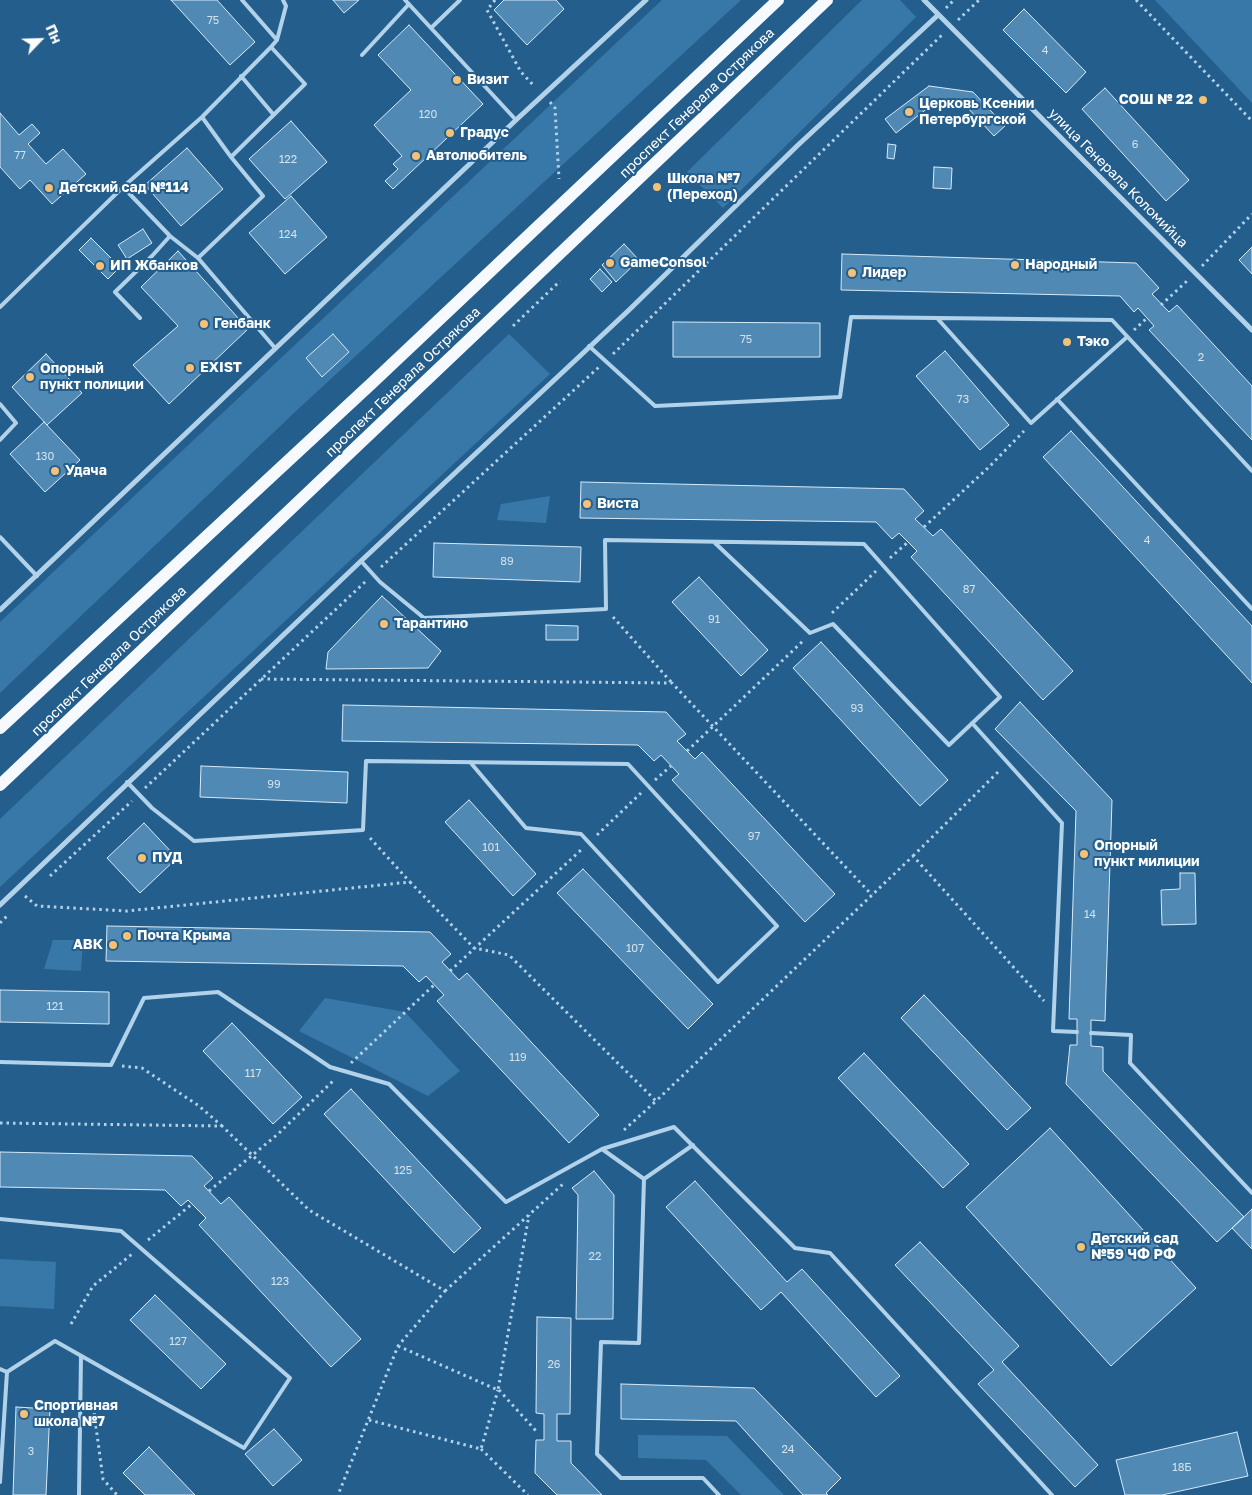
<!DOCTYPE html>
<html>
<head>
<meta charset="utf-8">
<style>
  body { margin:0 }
  #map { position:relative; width:1252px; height:1495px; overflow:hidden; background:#245e8c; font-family:"Golos Text",sans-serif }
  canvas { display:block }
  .north { position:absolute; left:15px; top:15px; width:50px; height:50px; -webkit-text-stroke:4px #245e8c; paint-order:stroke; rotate:66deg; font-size:14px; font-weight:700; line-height:20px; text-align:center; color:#fff }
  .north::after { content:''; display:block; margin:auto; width:18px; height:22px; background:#fff; clip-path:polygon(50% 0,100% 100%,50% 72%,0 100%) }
</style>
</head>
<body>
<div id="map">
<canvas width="1252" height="1495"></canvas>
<div class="north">Пн</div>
</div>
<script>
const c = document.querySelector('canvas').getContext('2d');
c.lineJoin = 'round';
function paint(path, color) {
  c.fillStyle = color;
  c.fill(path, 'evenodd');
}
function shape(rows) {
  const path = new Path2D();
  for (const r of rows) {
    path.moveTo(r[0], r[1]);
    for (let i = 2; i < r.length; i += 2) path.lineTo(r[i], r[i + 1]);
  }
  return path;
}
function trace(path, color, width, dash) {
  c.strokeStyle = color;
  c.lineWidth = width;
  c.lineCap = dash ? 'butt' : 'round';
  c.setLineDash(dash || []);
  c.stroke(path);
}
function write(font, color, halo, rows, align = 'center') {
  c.font = font + ' "Golos Text",sans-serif';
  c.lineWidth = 4;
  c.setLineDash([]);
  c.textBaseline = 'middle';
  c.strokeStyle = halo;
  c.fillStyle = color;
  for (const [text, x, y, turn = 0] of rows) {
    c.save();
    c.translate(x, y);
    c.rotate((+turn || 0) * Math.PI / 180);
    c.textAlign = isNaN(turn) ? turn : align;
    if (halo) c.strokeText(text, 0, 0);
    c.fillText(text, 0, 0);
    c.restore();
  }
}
paint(shape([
  [662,0,741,0,295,412,0,693,0,622],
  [862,0,900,0,916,17,723,208,687,172],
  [1155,0,1252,0,1252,103],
  [509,334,550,374,0,887,0,819],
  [550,496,546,523,497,520,501,504],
  [53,940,83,940,81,971,44,969],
  [325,998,405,1012,460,1071,428,1096,299,1031],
  [0,1259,56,1262,54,1309,0,1306],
  [638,1435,727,1436,784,1495,741,1495,706,1460,638,1458]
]), '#3878a8');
const building = shape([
  [171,0,217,0,255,42,230,65,171,0],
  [333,0,359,0,344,13,333,0],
  [504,0,556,0,564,9,527,45,494,10,504,0],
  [1024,9,1086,72,1066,93,1003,30,1024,9],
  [409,25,483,104,393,189,385,181,398,169,393,164,402,156,374,125,411,90,378,55,409,25],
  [929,86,973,92,1005,126,994,136,964,104,938,100,896,133,885,119,929,86],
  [1105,88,1189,180,1166,201,1082,109,1105,88],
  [0,113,19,135,32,124,40,133,28,144,46,164,63,149,86,174,52,204,30,180,20,189,0,167,0,113],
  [291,121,327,162,285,199,249,159,291,121],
  [888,144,896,145,894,159,887,158,888,144],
  [187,148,223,189,181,226,145,185,187,148],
  [934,167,952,168,951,189,933,188,934,167],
  [291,196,327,237,285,274,249,233,291,196],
  [143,229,152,243,127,259,118,245,143,229],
  [91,238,120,267,108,279,79,250,91,238],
  [624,244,639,260,616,282,602,265,624,244],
  [1252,247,1252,274,1239,260,1252,247],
  [178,251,248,329,169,404,133,365,178,326,141,287,178,251],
  [842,254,1136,263,1159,288,1152,294,1169,312,1177,305,1252,386,1252,440,1149,330,1154,326,1147,318,1138,308,1134,312,1120,296,841,290,842,254],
  [600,269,612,282,602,292,590,279,600,269],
  [673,322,820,323,820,357,673,357,673,322],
  [333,334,349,352,322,377,306,358,333,334],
  [945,351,1009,425,980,450,916,376,945,351],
  [46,354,82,393,47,425,12,387,46,354],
  [44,422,80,460,45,492,10,454,44,422],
  [1071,431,1252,626,1252,683,1043,457,1071,431],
  [581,482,904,489,924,511,915,519,933,536,941,529,1073,671,1043,700,911,557,917,551,899,533,892,539,876,522,580,518,581,482],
  [434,543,581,547,580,582,433,577,434,543],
  [699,577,768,650,741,676,672,602,699,577],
  [382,596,441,651,428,668,326,669,328,652,382,596],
  [546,625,578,626,578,640,546,640,546,625],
  [821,642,948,780,920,806,793,668,821,642],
  [1020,702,1112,800,1105,1021,1091,1020,1091,1046,1103,1047,1103,1071,1244,1217,1217,1242,1066,1084,1070,1045,1077,1045,1077,1019,1069,1019,1076,811,995,729,1020,702],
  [343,705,666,712,686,734,677,741,695,759,702,752,835,894,805,922,672,780,679,774,661,755,654,761,638,745,342,741,343,705],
  [201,766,348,772,347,803,200,797,201,766],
  [469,800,536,874,513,896,445,822,469,800],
  [144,823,177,858,140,893,107,858,144,823],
  [583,869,713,1004,688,1029,557,893,583,869],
  [1180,873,1195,873,1196,924,1162,925,1161,890,1180,889,1180,873],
  [107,926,430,932,451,954,442,962,459,980,467,973,599,1115,569,1143,437,1001,444,995,426,976,419,982,403,966,106,961,107,926],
  [0,990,109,992,109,1024,0,1022,0,990],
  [924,995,1031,1108,1007,1130,901,1018,924,995],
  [232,1023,302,1097,273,1124,203,1051,232,1023],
  [864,1053,969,1164,943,1188,838,1078,864,1053],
  [351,1089,481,1228,454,1253,324,1114,351,1089],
  [1050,1128,1196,1288,1111,1366,966,1207,1050,1128],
  [0,1152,192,1156,213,1178,204,1186,221,1204,229,1197,361,1339,331,1367,199,1225,206,1218,188,1200,181,1206,165,1190,0,1187,0,1152],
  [594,1171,614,1195,613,1319,576,1319,578,1195,572,1188,594,1171],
  [695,1181,787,1282,802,1269,900,1376,876,1397,781,1292,761,1310,666,1207,695,1181],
  [1252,1209,1252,1249,1232,1228,1252,1209],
  [920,1242,1019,1346,1002,1362,1098,1465,1075,1487,978,1384,994,1370,895,1265,920,1242],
  [155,1295,226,1364,201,1389,130,1320,155,1295],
  [537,1317,571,1318,570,1414,557,1414,557,1441,571,1441,571,1463,602,1495,557,1495,535,1473,536,1440,544,1440,544,1414,536,1413,537,1317],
  [621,1384,754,1388,841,1478,826,1493,828,1495,803,1495,736,1421,621,1419,621,1384],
  [16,1407,50,1409,46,1495,13,1495,16,1407],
  [274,1429,302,1460,273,1486,245,1454,274,1429],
  [1237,1432,1248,1476,1162,1495,1125,1495,1116,1460,1237,1432],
  [149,1447,195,1495,145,1495,123,1473,149,1447]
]);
paint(building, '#5089b4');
trace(building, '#d7eaf8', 1);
trace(shape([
  [495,0,487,10,521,72,535,87],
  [1136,0,1252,121],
  [946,8,954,0],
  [958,20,979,0],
  [550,102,555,108,559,179],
  [1202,266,1252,214],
  [1161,305,1187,281],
  [513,326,560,281],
  [1134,330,1147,318],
  [613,354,944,33],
  [924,527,989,467,1024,431],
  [890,558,908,542],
  [381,567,599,367],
  [832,613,876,571],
  [613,617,672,683],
  [261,679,672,683,872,895],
  [687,751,804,640],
  [655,780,671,766],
  [145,788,365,582],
  [597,835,641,793],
  [370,838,410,882],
  [913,856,1000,770],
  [50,876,132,801],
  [25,896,37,906,127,911,410,882,474,948,509,955,656,1101,913,856,1044,1001],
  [0,923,9,914],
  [450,971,581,850],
  [351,1063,434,985],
  [122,1066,142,1068,199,1106,222,1126],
  [0,1123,222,1126,309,1210,445,1291,398,1346,338,1495],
  [624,1130,656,1101],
  [209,1191,278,1134,334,1080],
  [148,1240,192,1204],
  [445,1291,563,1184],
  [71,1324,93,1286,132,1254],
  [398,1346,498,1390,529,1215],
  [499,1390,537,1432],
  [92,1407,94,1412,103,1479,117,1495],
  [369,1420,481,1449,498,1390],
  [481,1449,528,1495]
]), '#b2d2ea', 3, [2.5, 4]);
trace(shape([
  [242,0,277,40],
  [405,0,516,120],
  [431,28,460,0],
  [362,55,409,4],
  [241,76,273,114],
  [202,117,231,157,305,84,271,47],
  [198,258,263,196,231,157],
  [0,307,123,187],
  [140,318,115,292,152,256,170,236],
  [937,318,1031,423,1127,337],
  [589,346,655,406,840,397,851,317,1112,320,1252,471],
  [275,348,198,258,170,236,123,187,202,117,271,47,277,40,286,6,283,0],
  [1057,399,1252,609],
  [0,404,16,423,0,440],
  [0,537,37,576],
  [361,561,380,582,424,618,606,609,605,540,864,544,1000,697,949,745,833,624,810,633,714,542],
  [972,723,1062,823,1053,1031,1077,1032],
  [127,782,152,808,194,841,363,830,366,761,628,764,777,926,718,982,581,834,526,828,470,762],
  [1091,1033,1131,1035,1130,1063,1252,1193],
  [0,1062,111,1065,144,998,218,992,330,1067,389,1084,506,1202,602,1149,674,1127,795,1248,830,1253,1052,1495],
  [693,1145,644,1179,639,1343,601,1342,597,1454,621,1478,703,1478,719,1495],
  [602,1149,644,1179],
  [0,1219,121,1231,290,1378,244,1448,55,1341,7,1372],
  [0,1369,7,1372],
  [0,1482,7,1372],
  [79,1495,81,1356]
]), '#b2d2ea', 4);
trace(shape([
  [924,0,1252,330],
  [0,610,516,120,646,0],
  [0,905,361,561,629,310,797,146,938,15]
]), '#b2d2ea', 5);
trace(shape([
  [0,728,372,383,778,0],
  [0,785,827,0]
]), '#f6fafe', 12);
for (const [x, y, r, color] of [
  [457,80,5,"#f5c176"],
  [1203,100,5,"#f5c176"],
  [909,112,5,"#f5c176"],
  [450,133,5,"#f5c176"],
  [416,156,5,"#f5c176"],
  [657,187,5,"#f5c176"],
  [49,188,5,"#f5c176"],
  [610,263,5,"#f5c176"],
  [1015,265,5,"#f5c176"],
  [100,266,5,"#f5c176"],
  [852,273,5,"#f5c176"],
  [204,324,5,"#f5c176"],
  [1067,342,5,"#f5c176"],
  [190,368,5,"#f5c176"],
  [30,377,5,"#f5c176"],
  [55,471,5,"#f5c176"],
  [587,504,5,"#f5c176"],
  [384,624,5,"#f5c176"],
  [1084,854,5,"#f5c176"],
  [142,858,5,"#f5c176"],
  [127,936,5,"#f5c176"],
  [113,945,5,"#f5c176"],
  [1081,1247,5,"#f5c176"],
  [24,1414,5,"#f5c176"]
]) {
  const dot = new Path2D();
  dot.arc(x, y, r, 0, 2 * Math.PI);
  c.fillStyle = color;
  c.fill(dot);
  trace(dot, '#245e8c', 2);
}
write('11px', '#d3e2ec', null, [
  ["75",213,21],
  ["4",1045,51],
  ["120",428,115],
  ["6",1135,145],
  ["77",20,156],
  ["122",288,160],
  ["124",288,235],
  ["75",746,340],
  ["2",1201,358],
  ["73",963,400],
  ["130",45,457],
  ["4",1147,541],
  ["89",507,562],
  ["87",969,590],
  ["91",714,620],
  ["93",857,709],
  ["99",274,785],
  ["97",754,837],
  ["101",491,848],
  ["14",1090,915],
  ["107",635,949],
  ["121",55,1007],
  ["119",518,1058],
  ["117",253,1074],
  ["125",403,1171],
  ["22",595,1257],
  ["123",280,1282],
  ["127",178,1342],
  ["26",554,1365],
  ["24",788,1450],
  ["3",31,1452],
  ["18Б",1182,1468]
]);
write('bold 14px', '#fff', '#245e8c', [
  ["Визит",467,80],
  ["СОШ № 22",1193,100,"right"],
  ["Церковь Ксении",919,104],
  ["Петербургской",919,120],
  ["Градус",460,133],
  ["Автолюбитель",426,156],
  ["Школа №7",667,179],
  ["(Переход)",667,195],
  ["Детский сад №114",59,188],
  ["GameConsol",620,263],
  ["Народный",1025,265],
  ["ИП Жбанков",110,266],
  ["Лидер",862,273],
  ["Генбанк",214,324],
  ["Тэко",1077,342],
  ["EXIST",200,368],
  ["Опорный",40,369],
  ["пункт полиции",40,385],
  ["Удача",65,471],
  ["Виста",597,504],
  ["Тарантино",394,624],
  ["Опорный",1094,846],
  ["пункт милиции",1094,862],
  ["ПУД",152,858],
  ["Почта Крыма",137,936],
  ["АВК",103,945,"right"],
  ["Детский сад",1091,1239],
  ["№59 ЧФ РФ",1091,1255],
  ["Спортивная",34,1406],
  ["школа №7",34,1422]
], 'left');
write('14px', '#fff', '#245e8c', [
  ["проспект Генерала Острякова",697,103,-44],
  ["улица Генерала Коломийца",1118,178,45],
  ["проспект Генерала Острякова",403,382,-44],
  ["проспект Генерала Острякова",109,661,-44]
]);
</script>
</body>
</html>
